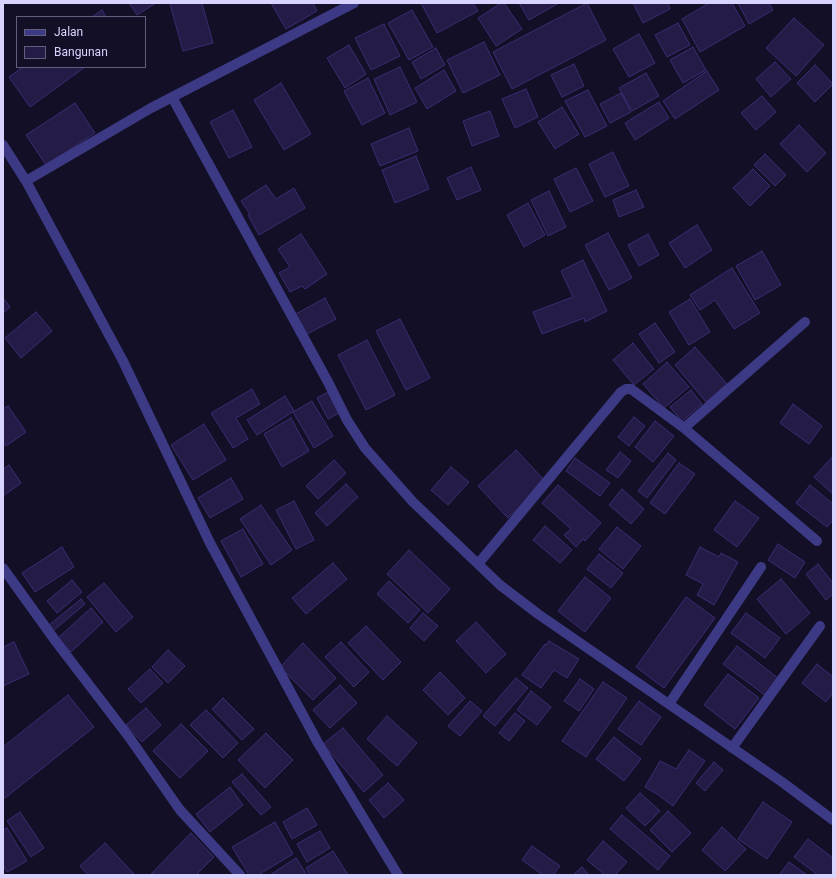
<!DOCTYPE html>
<html>
<head>
<meta charset="utf-8">
<style>
  body { margin:0 }
  #map { position:relative; width:836px; height:878px; overflow:hidden; background:#130f26; font-family:Roboto,sans-serif }
  canvas { display:block }
  .frame { position:absolute; inset:0; border:4px solid #d9d4ff; pointer-events:none }
  .legend { position:absolute; left:16px; top:16px; width:130px; height:52px; box-sizing:border-box; background:#130f26; border:1px solid #625e7d; margin:0; padding:5px 7px; list-style:none; font-size:12px; color:#d9d4ff }
  .legend li { display:flex; align-items:center; gap:8px; height:20px }
  .legend b { width:20px; border:1px solid #625e7d }
</style>
</head>
<body>
<div id="map">
<canvas width="836" height="878"></canvas>
<div class="frame"></div>
<ul class="legend">
<li><b style="height:5px;background:#3d3a85"></b>Jalan</li>
<li><b style="height:11px;background:#241b47"></b>Bangunan</li>
</ul>
</div>
<script>
const c = document.querySelector('canvas').getContext('2d');
c.lineJoin = 'round';
function paint(path, color) {
  c.fillStyle = color;
  c.fill(path, 'evenodd');
}
function shape(rows) {
  const path = new Path2D();
  for (const r of rows) {
    path.moveTo(r[0], r[1]);
    for (let i = 2; i < r.length; i += 2) path.lineTo(r[i], r[i + 1]);
  }
  return path;
}
function trace(path, color, width, dash) {
  c.strokeStyle = color;
  c.lineWidth = width;
  c.lineCap = dash ? 'butt' : 'round';
  c.setLineDash(dash || []);
  c.stroke(path);
}
const building = shape([
  [129,3,156,3,137,15,129,3],
  [173,3,202,3,213,43,183,51,170,4,173,3],
  [271,3,313,3,317,11,286,29,271,3],
  [421,3,473,3,478,11,437,33,421,3],
  [501,3,504,3,522,29,496,46,478,18,501,3],
  [519,3,559,3,529,20,519,3],
  [587,3,606,40,512,89,493,52,587,3],
  [633,3,668,3,670,9,643,23,633,3],
  [709,3,732,3,745,26,700,52,682,19,709,3],
  [738,3,769,3,773,10,749,24,738,3],
  [102,10,106,17,92,17,102,10],
  [412,10,433,47,409,60,388,23,412,10],
  [794,18,824,45,796,76,766,48,794,18],
  [678,23,690,45,667,57,655,35,678,23],
  [384,24,400,56,371,70,355,38,384,24],
  [639,34,655,63,629,77,613,49,639,34],
  [484,42,500,75,463,93,447,60,484,42],
  [349,45,366,74,345,88,327,58,349,45],
  [693,47,706,70,683,83,670,60,693,47],
  [436,48,445,65,421,79,412,62,436,48],
  [775,62,791,79,771,97,756,79,775,62],
  [574,64,584,86,562,97,551,75,574,64],
  [815,65,833,84,815,102,797,83,815,65],
  [23,67,85,67,30,107,9,77,23,67],
  [400,67,417,102,390,115,374,79,400,67],
  [444,70,456,91,427,109,415,88,444,70],
  [707,71,719,90,675,119,663,101,707,71],
  [646,73,659,96,632,111,619,88,646,73],
  [368,78,385,113,362,125,344,91,368,78],
  [281,83,311,134,284,150,254,100,281,83],
  [526,89,538,117,515,128,502,99,526,89],
  [588,90,607,126,585,137,565,101,588,90],
  [621,93,631,112,610,123,600,104,621,93],
  [762,96,776,112,756,130,741,113,762,96],
  [659,102,669,118,635,140,625,123,659,102],
  [75,103,95,133,46,165,26,135,75,103],
  [562,107,579,134,555,149,538,122,562,107],
  [233,110,252,147,229,158,210,122,233,110],
  [490,111,499,136,472,146,463,121,490,111],
  [799,125,826,153,807,172,780,144,799,125],
  [409,128,418,151,380,166,371,144,409,128],
  [613,152,629,186,605,197,589,164,613,152],
  [765,154,786,175,775,186,754,165,765,154],
  [416,156,429,189,395,203,382,170,416,156],
  [471,167,481,190,457,200,447,178,471,167],
  [576,168,593,201,570,212,554,179,576,168],
  [753,169,770,186,750,206,733,188,753,169],
  [266,185,276,199,294,188,305,208,259,235,248,215,250,214,241,201,266,185],
  [636,190,644,207,619,217,613,200,636,190],
  [549,191,566,227,548,236,531,200,549,191],
  [528,203,545,235,524,247,507,215,528,203],
  [697,225,712,250,685,268,669,243,697,225],
  [608,233,632,278,609,290,585,245,608,233],
  [301,234,327,274,305,289,302,286,290,292,279,273,290,267,278,249,301,234],
  [648,234,659,255,639,266,628,245,648,234],
  [762,251,781,285,755,300,736,266,762,251],
  [583,260,607,311,585,322,584,318,542,334,533,312,573,297,561,271,583,260],
  [732,268,760,313,734,329,715,300,700,310,690,295,732,268],
  [3,298,10,307,3,313,3,298],
  [325,298,336,319,305,335,294,315,325,298],
  [690,299,710,332,689,345,669,312,690,299],
  [36,312,52,331,21,358,5,338,36,312],
  [400,319,430,378,406,390,376,331,400,319],
  [655,323,675,352,659,363,639,334,655,323],
  [367,340,395,395,366,410,338,355,367,340],
  [633,343,654,369,634,385,613,360,633,343],
  [695,347,727,384,706,402,675,365,695,347],
  [667,362,689,387,664,408,643,384,667,362],
  [252,389,260,404,236,418,248,439,233,448,211,413,252,389],
  [691,390,702,404,682,421,670,407,691,390],
  [330,391,341,412,328,419,317,398,330,391],
  [285,396,294,411,257,435,247,420,285,396],
  [312,401,333,436,314,448,293,412,312,401],
  [793,404,822,426,809,444,780,423,793,404],
  [8,406,26,432,6,446,3,442,3,409,8,406],
  [634,417,645,426,629,446,618,437,634,417],
  [291,418,309,451,282,467,264,434,291,418],
  [655,421,674,436,653,462,635,447,655,421],
  [204,424,226,460,193,480,171,445,204,424],
  [516,450,546,482,508,518,478,486,516,450],
  [620,452,631,461,618,478,606,470,620,452],
  [668,453,676,460,647,498,638,491,668,453],
  [833,456,833,494,814,477,833,456],
  [575,458,610,483,600,496,566,471,575,458],
  [334,460,346,473,318,499,306,486,334,460],
  [679,463,695,474,665,514,650,503,679,463],
  [9,465,21,483,3,496,3,469,9,465],
  [451,467,469,482,448,505,431,490,451,467],
  [231,478,243,499,210,518,198,498,231,478],
  [346,484,358,497,327,526,315,513,346,484],
  [558,485,601,523,585,541,583,539,576,547,564,535,571,529,542,503,558,485],
  [810,485,833,504,833,520,827,527,796,503,810,485],
  [622,489,644,509,631,524,609,505,622,489],
  [294,501,314,540,296,549,276,510,294,501],
  [735,501,759,518,737,547,714,530,735,501],
  [261,505,292,550,271,565,240,519,261,505],
  [545,526,572,550,560,563,533,540,545,526],
  [617,527,641,546,623,569,599,549,617,527],
  [243,529,263,564,241,577,221,541,243,529],
  [778,544,805,562,795,578,768,560,778,544],
  [62,547,74,567,35,592,22,573,62,547],
  [700,547,719,557,721,553,738,562,714,605,697,595,703,584,686,575,700,547],
  [409,550,450,589,428,613,387,574,409,550],
  [599,554,623,573,611,588,587,569,599,554],
  [333,563,347,579,306,614,292,598,333,563],
  [818,564,833,583,833,594,826,600,806,574,818,564],
  [585,577,611,598,585,632,558,611,585,577],
  [781,579,810,613,786,634,757,599,781,579],
  [72,580,82,592,57,613,47,601,72,580],
  [389,581,420,610,408,623,377,594,389,581],
  [104,583,133,617,116,632,87,597,104,583],
  [686,597,715,618,664,688,636,667,686,597],
  [81,599,85,604,53,631,48,626,81,599],
  [91,608,103,622,71,652,58,638,91,608],
  [423,613,438,626,424,641,410,628,423,613],
  [746,613,780,638,765,658,731,633,746,613],
  [476,622,506,654,486,673,456,641,476,622],
  [366,626,401,662,383,680,348,643,366,626],
  [549,641,579,659,567,678,554,670,541,688,522,675,545,644,546,645,549,641],
  [14,642,29,674,3,686,3,647,14,642],
  [341,642,369,672,354,687,325,657,341,642],
  [303,643,336,678,313,700,280,667,303,643],
  [737,646,779,679,766,696,723,664,737,646],
  [168,650,185,666,168,683,152,667,168,650],
  [817,664,833,677,833,693,826,702,802,683,817,664],
  [150,669,163,683,141,703,128,689,150,669],
  [440,672,465,698,448,715,423,690,440,672],
  [728,674,759,698,735,729,704,705,728,674],
  [516,678,528,688,495,726,483,716,516,678],
  [580,679,594,689,579,711,564,701,580,679],
  [603,682,627,698,586,757,562,741,603,682],
  [340,685,357,703,330,728,313,710,340,685],
  [531,691,551,707,537,725,517,710,531,691],
  [68,695,94,727,5,798,3,796,3,747,68,695],
  [223,698,254,729,242,740,212,709,223,698],
  [470,701,482,711,460,736,448,726,470,701],
  [639,701,661,717,641,745,618,729,639,701],
  [146,708,161,725,142,742,126,725,146,708],
  [206,710,238,743,223,758,190,725,206,710],
  [515,713,525,721,509,741,499,733,515,713],
  [387,716,417,743,397,766,367,739,387,716],
  [181,724,208,751,180,778,153,751,181,724],
  [343,728,383,775,364,792,323,744,343,728],
  [266,733,293,760,265,788,238,760,266,733],
  [614,737,641,759,624,781,596,759,614,737],
  [689,750,705,761,673,806,657,794,645,787,660,761,676,769,689,750],
  [714,762,723,770,705,791,696,783,714,762],
  [242,774,271,807,261,815,232,782,242,774],
  [388,783,404,800,384,818,369,800,388,783],
  [230,787,243,805,210,832,196,814,230,787],
  [640,793,660,811,645,826,626,808,640,793],
  [763,802,792,822,767,859,738,839,763,802],
  [307,808,317,825,292,839,283,822,307,808],
  [668,811,691,833,672,852,650,830,668,811],
  [20,812,44,848,31,857,7,821,20,812],
  [622,815,670,856,658,870,610,829,622,815],
  [275,822,293,854,258,875,249,875,232,847,275,822],
  [722,827,746,849,725,871,702,850,722,827],
  [7,828,27,861,7,872,3,865,3,830,7,828],
  [320,831,330,848,307,862,297,844,320,831],
  [191,833,214,857,196,875,150,875,191,833],
  [808,839,833,858,833,875,818,875,794,857,808,839],
  [603,841,627,862,615,875,605,875,587,860,603,841],
  [105,843,135,875,88,875,80,866,105,843],
  [532,846,560,866,553,875,543,875,522,860,532,846],
  [333,851,348,875,310,875,306,868,333,851],
  [296,858,307,875,270,875,296,858],
  [789,862,807,875,779,875,789,862],
  [582,867,589,875,573,875,582,867]
]);
paint(building, '#241b47');
trace(building, '#3b2d73', 1);
trace(shape([
  [172,97,328,382,347,420,365,448,413,502,500,585,538,614,782,782,833,820],
  [3,145,26,181,123,361,210,543,318,743,398,875],
  [26,181,151,108,354,3],
  [684,428,805,322],
  [478,564,621,392,626,389,631,389,684,428,817,541],
  [3,568,57,643,129,737,180,810,240,875],
  [669,704,761,567],
  [732,748,820,626]
]), '#3d3a85', 10);
</script>
</body>
</html>
